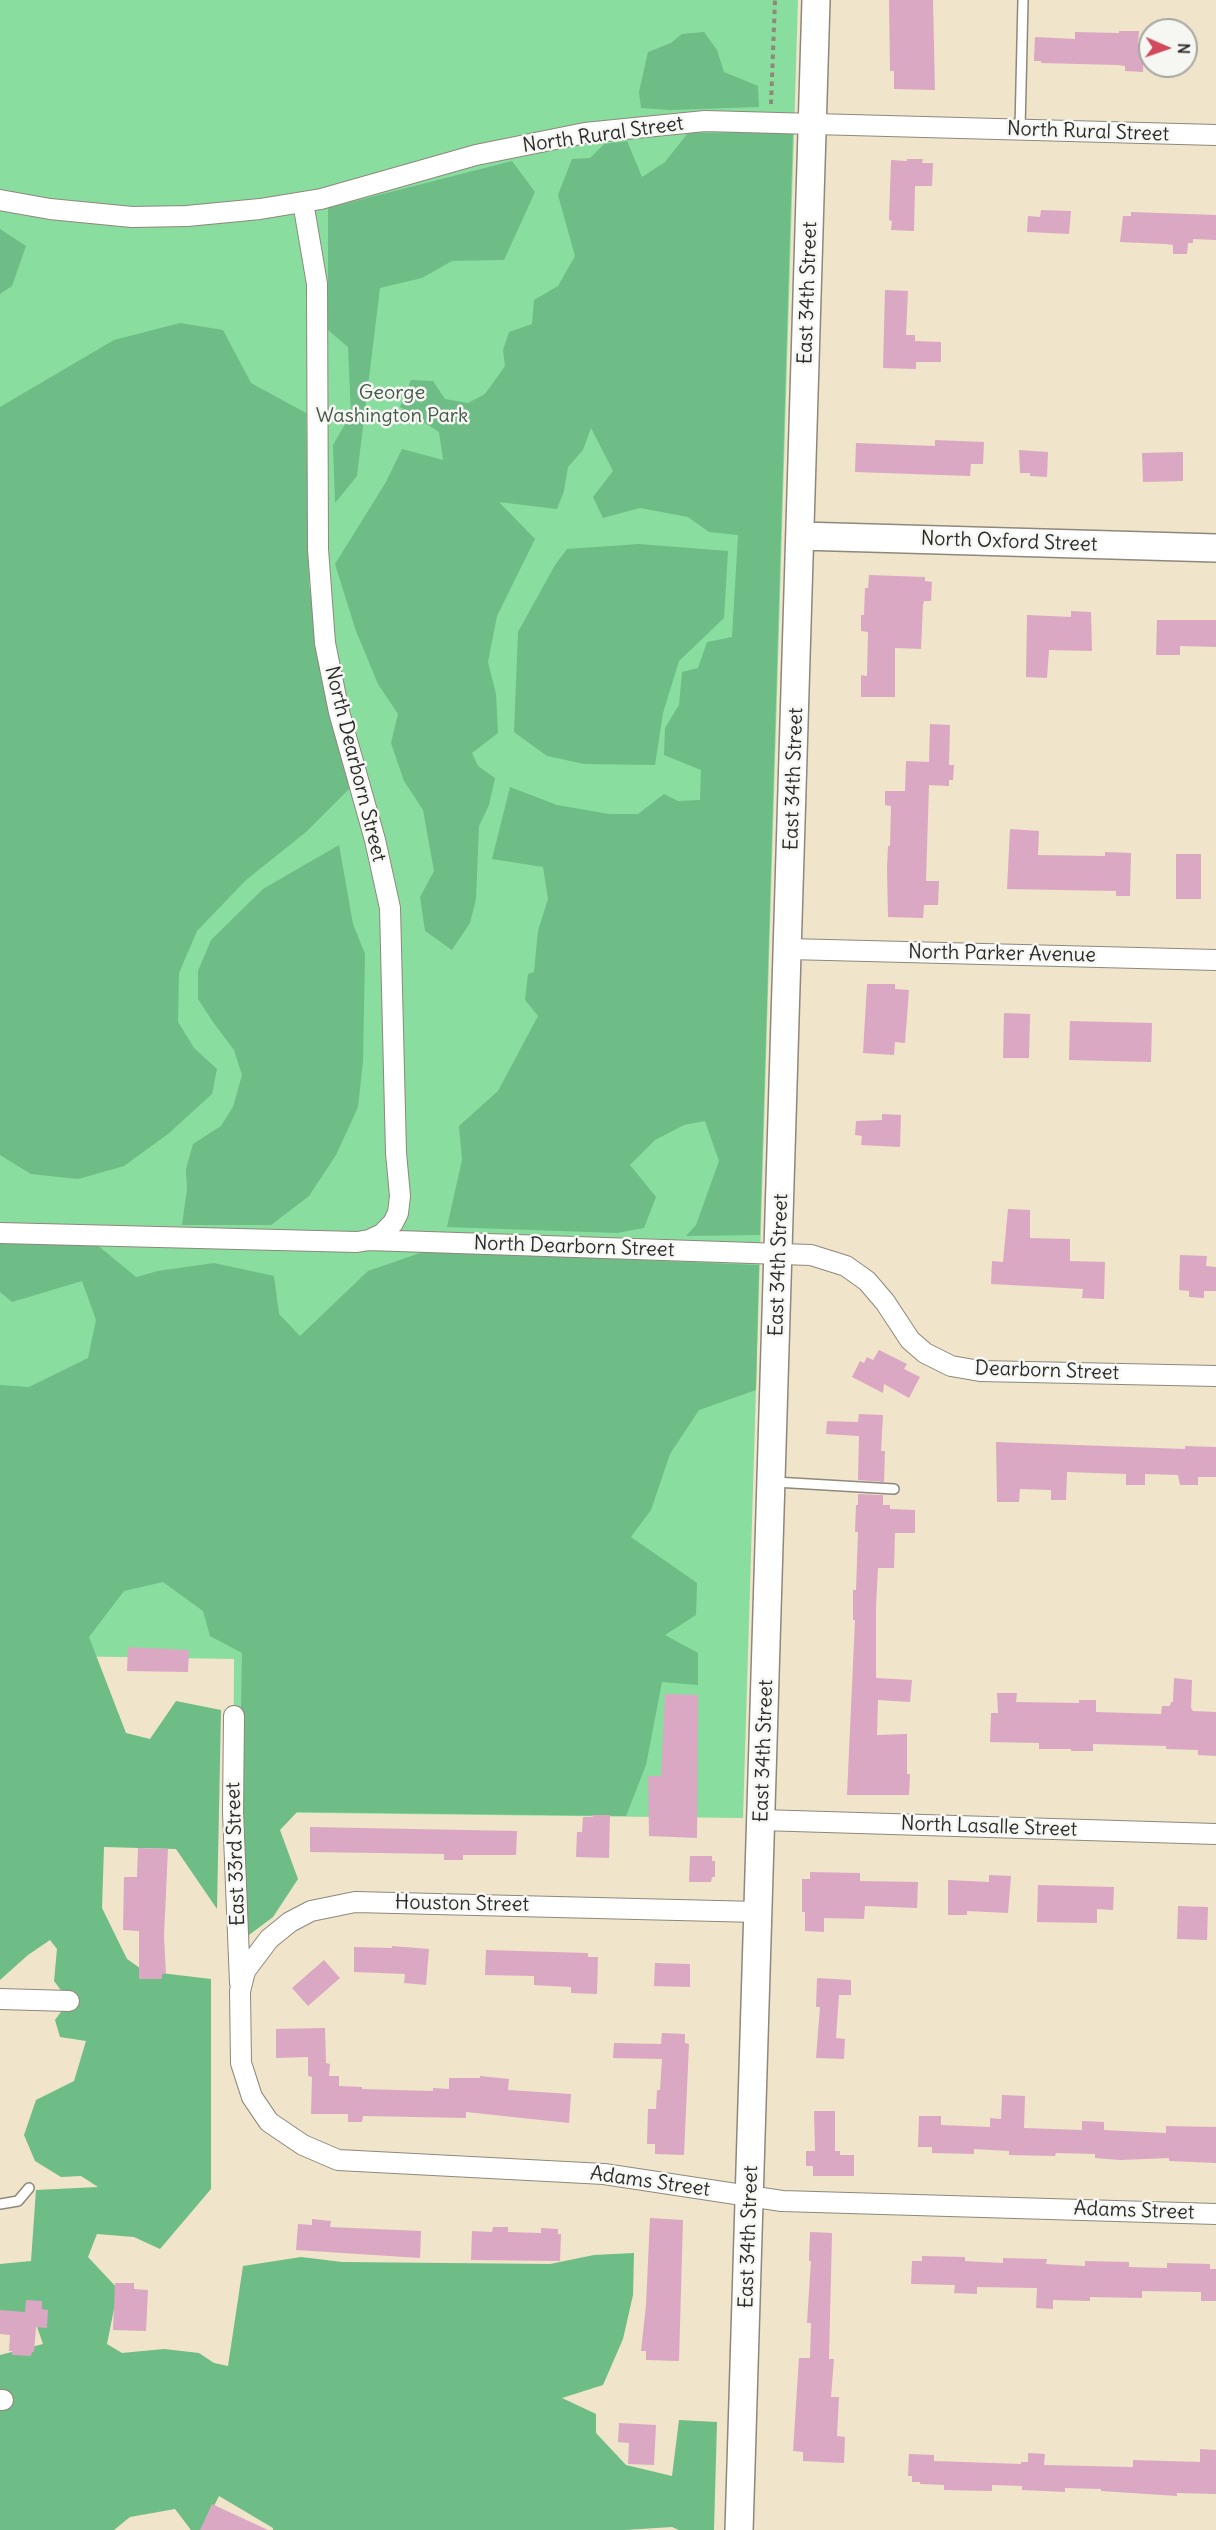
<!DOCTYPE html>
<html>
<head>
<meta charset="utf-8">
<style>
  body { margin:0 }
  #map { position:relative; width:1216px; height:2530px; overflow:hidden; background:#f0e4cb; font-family:Delius,sans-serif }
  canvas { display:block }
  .north { position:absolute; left:1138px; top:18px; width:60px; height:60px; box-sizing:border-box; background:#f6f6f2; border:2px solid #a5a5a2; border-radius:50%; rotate:92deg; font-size:16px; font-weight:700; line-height:24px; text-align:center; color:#2b2b2b }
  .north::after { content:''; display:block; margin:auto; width:21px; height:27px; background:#d1495b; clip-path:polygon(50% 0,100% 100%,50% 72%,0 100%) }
</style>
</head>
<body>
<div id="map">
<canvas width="1216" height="2530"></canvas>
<div class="north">N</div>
</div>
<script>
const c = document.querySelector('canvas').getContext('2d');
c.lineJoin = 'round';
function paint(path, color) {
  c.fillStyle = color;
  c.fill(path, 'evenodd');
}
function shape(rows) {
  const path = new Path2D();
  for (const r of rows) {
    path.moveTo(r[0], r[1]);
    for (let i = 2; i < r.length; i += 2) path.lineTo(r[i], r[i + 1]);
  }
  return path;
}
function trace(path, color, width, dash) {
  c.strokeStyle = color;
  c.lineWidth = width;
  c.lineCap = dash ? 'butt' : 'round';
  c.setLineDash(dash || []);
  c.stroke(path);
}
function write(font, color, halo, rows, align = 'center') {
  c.font = font + ' Delius,sans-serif';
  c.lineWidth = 5;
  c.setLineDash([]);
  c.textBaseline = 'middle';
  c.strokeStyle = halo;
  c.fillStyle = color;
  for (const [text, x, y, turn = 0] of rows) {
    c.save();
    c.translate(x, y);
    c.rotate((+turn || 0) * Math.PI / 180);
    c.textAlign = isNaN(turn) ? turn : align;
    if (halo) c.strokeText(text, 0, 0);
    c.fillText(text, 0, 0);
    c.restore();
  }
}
paint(shape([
  [0,0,798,0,743,1818,233,1812,234,1659,0,1655]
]), '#89dd9f');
paint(shape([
  [704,32,717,50,724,72,758,86,759,107,670,110,641,108,639,92,648,52,671,43,682,34],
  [793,132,760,1235,686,1236,696,1225,719,1161,705,1121,684,1125,655,1140,630,1165,656,1197,644,1228,617,1233,447,1227,462,1160,459,1126,498,1091,538,1016,525,1000,528,974,534,972,538,931,548,899,543,867,492,859,510,787,557,805,609,814,638,814,664,794,678,801,700,800,701,770,664,755,665,728,679,705,682,672,698,668,707,642,732,637,738,535,709,532,688,517,640,508,603,518,593,497,613,471,591,428,583,450,568,467,564,491,557,509,499,502,535,539,497,616,488,662,496,694,498,733,472,753,478,766,495,778,489,805,479,826,476,899,470,923,452,950,425,931,420,897,434,871,423,810,404,781,391,743,398,714,378,684,356,631,335,564,386,482,402,449,443,460,439,432,400,407,411,380,433,381,445,399,468,403,485,394,505,366,503,350,509,332,532,324,534,300,558,286,575,256,558,195,572,159,590,158,604,144,627,141,642,177,665,162,688,133],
  [512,161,535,192,504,260,452,261,422,278,380,288,357,476,335,503,333,445,351,414,348,347,328,330,328,208],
  [0,229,26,246,12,286,0,294],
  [180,323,223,330,251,383,306,413,309,586,349,789,306,832,246,880,197,931,179,973,178,1022,194,1048,217,1069,212,1094,168,1134,124,1166,78,1179,31,1174,0,1155,0,407,114,340],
  [639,544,728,551,724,618,679,661,663,713,655,765,584,764,547,756,514,732,518,632,555,565,567,549],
  [339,845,353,924,365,954,363,1061,358,1107,336,1155,309,1196,271,1225,182,1225,187,1189,186,1169,193,1144,221,1126,233,1107,242,1075,234,1050,213,1022,198,999,198,971,211,940,263,889],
  [0,1244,96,1244,136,1277,158,1271,214,1263,274,1276,279,1314,300,1336,368,1271,426,1251,759,1265,756,1390,699,1410,670,1454,651,1510,631,1537,697,1583,696,1615,665,1635,698,1653,698,1685,662,1682,646,1765,626,1816,297,1812,280,1830,298,1879,273,1917,237,1944,242,1653,210,1636,203,1611,163,1582,124,1591,89,1637,126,1733,150,1739,176,1701,221,1710,217,1909,176,1849,104,1847,102,1908,127,1959,144,1971,211,1979,211,2189,160,2249,134,2237,97,2234,88,2257,118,2289,107,2344,122,2353,164,2349,199,2353,214,2363,228,2366,243,2266,301,2257,342,2262,550,2264,594,2255,634,2253,633,2295,623,2339,603,2385,562,2398,596,2414,596,2433,626,2465,672,2476,679,2420,717,2422,714,2530,679,2530,672,2527,625,2530,273,2530,273,2528,219,2496,202,2530,191,2530,175,2509,130,2517,114,2530,0,2530,0,2409,8,2409,9,2394,0,2392,0,2355,43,2344,35,2321,0,2312,0,2264,31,2261,36,2190,98,2187,81,2176,61,2177,35,2161,24,2135,36,2100,74,2081,86,2041,60,2037,55,2020,69,2001,54,1981,57,1949,50,1940,28,1955,0,1980,0,1385,29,1387,88,1358,96,1320,82,1281,12,1302,0,1292]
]), '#6ebc86');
paint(shape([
  [889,0,933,0,935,90,894,89,894,71,890,71],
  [1119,31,1139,31,1138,44,1144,44,1143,72,1125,71,1125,66,1118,65,1041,63,1041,61,1034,61,1035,37,1075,39,1075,32,1119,33],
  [907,159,923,159,922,163,933,163,932,186,915,186,914,231,891,230,892,221,889,220,891,160,907,161],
  [1041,210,1071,211,1069,234,1027,232,1028,216,1040,217],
  [1131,212,1216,215,1216,240,1193,239,1193,243,1188,243,1187,254,1173,254,1173,245,1166,244,1120,242,1123,216,1131,216],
  [885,290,908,291,906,335,915,335,915,341,941,342,941,362,916,362,916,369,883,368],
  [935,440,984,442,983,464,971,464,970,476,855,472,856,443,935,446],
  [1019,450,1048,452,1047,477,1030,476,1030,473,1020,473],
  [1183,452,1183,481,1143,482,1142,453],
  [869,575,925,577,925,581,932,582,931,601,924,601,923,605,921,649,895,648,895,697,861,697,861,675,867,676,868,632,861,631,861,615,864,615,865,588,868,588],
  [1071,611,1091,612,1092,651,1049,650,1047,678,1026,677,1027,615,1071,617],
  [1157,620,1216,620,1216,647,1180,646,1180,655,1156,655],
  [930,724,950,725,949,765,954,765,953,780,949,780,949,786,929,785,926,881,939,881,938,905,924,905,923,918,888,917,887,868,888,846,890,846,891,806,885,805,885,791,905,791,906,761,929,762],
  [1010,829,1039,831,1038,855,1105,856,1105,852,1131,853,1130,896,1116,896,1116,891,1007,889],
  [1176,854,1201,854,1201,899,1176,899],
  [867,984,895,984,895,989,909,990,905,1043,895,1042,894,1055,863,1053],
  [1004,1013,1030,1014,1029,1058,1003,1058],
  [1070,1021,1152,1023,1151,1062,1069,1060],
  [882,1114,901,1115,900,1147,861,1145,862,1136,855,1135,856,1121,882,1120],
  [1008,1209,1030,1210,1030,1238,1070,1239,1070,1261,1105,1262,1104,1299,1082,1298,1083,1289,991,1284,992,1261,1003,1262],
  [1180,1255,1207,1256,1206,1266,1216,1267,1216,1291,1204,1291,1204,1298,1189,1297,1189,1291,1179,1290],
  [879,1350,907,1364,904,1369,920,1377,909,1398,884,1384,883,1393,852,1377,860,1361,864,1363,867,1357,873,1360],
  [859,1414,883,1415,881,1451,885,1451,884,1482,858,1480,859,1436,826,1434,827,1421,858,1422],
  [996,1442,1185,1449,1185,1446,1216,1447,1216,1477,1198,1477,1198,1485,1180,1485,1178,1475,1145,1474,1145,1485,1126,1485,1126,1474,1067,1472,1066,1500,1051,1500,1051,1490,1020,1489,1019,1502,997,1502],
  [858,1494,883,1495,883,1505,890,1505,890,1509,915,1510,915,1533,895,1533,894,1568,878,1568,876,1607,876,1678,912,1680,910,1702,878,1700,877,1735,907,1734,907,1774,910,1774,909,1795,847,1795,855,1620,853,1620,853,1590,856,1590,858,1532,855,1532,856,1505,858,1505],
  [128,1647,189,1650,188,1672,127,1671],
  [1174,1678,1192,1680,1191,1708,1193,1711,1216,1712,1216,1756,1198,1755,1198,1750,1166,1749,1166,1746,1093,1744,1093,1751,1071,1751,1071,1749,1039,1749,1039,1743,990,1742,991,1713,998,1713,997,1693,1017,1693,1016,1702,1079,1703,1079,1700,1096,1700,1096,1712,1161,1714,1162,1706,1170,1706,1171,1702,1173,1702],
  [665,1694,698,1695,697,1838,649,1836,648,1776,661,1776],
  [592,1815,610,1815,609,1858,576,1857,577,1832,582,1832,583,1817,593,1817],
  [310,1827,517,1831,516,1855,463,1855,463,1860,444,1860,444,1854,310,1852],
  [138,1848,168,1849,164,1936,166,1974,162,1974,162,1979,139,1979,139,1931,123,1930,124,1877,137,1877],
  [690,1856,712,1856,712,1861,715,1861,715,1877,712,1877,711,1882,689,1882],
  [810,1872,860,1873,860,1881,918,1882,917,1908,865,1906,864,1919,824,1918,824,1932,805,1931,805,1912,802,1912,802,1879,810,1879],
  [989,1875,1011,1876,1008,1913,967,1911,967,1915,948,1915,948,1880,989,1882],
  [1038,1885,1114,1887,1113,1910,1097,1909,1097,1923,1037,1922],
  [1178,1906,1208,1907,1207,1940,1177,1939],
  [392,1946,429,1949,426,1985,404,1983,405,1974,354,1972,354,1947,392,1948],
  [486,1950,588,1953,588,1957,598,1957,597,1994,571,1993,571,1987,534,1985,534,1976,485,1975],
  [324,1960,340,1978,308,2006,292,1988],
  [655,1963,690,1964,690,1987,654,1986],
  [817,1978,851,1980,851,1995,839,1995,836,2038,845,2039,844,2059,816,2058,820,2007,816,2007],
  [325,2028,326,2063,330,2064,329,2076,339,2076,339,2086,362,2087,362,2089,433,2091,433,2088,449,2089,449,2078,480,2078,480,2076,509,2079,508,2090,571,2094,569,2123,466,2112,466,2118,363,2116,362,2122,348,2122,348,2114,311,2114,312,2077,308,2076,308,2057,276,2058,276,2029],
  [662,2033,685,2034,685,2043,689,2044,684,2155,655,2154,655,2144,647,2144,648,2109,656,2109,657,2090,660,2090,662,2059,613,2058,614,2043,661,2044],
  [1002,2095,1025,2096,1024,2128,1082,2130,1082,2121,1104,2122,1104,2130,1166,2133,1166,2126,1216,2127,1216,2163,1169,2161,1169,2158,1120,2160,1095,2158,1095,2154,1056,2153,1055,2156,1009,2155,1009,2151,974,2149,974,2154,932,2153,932,2147,918,2147,919,2116,941,2116,941,2125,990,2127,990,2118,1001,2119],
  [814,2111,835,2111,835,2151,840,2151,840,2155,854,2155,854,2176,813,2176,813,2166,806,2166,806,2151,815,2151],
  [650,2218,683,2220,679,2361,646,2360,646,2351,641,2351,646,2305],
  [312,2219,331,2221,330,2227,421,2231,420,2258,296,2250,298,2224,312,2225],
  [493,2227,508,2227,508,2232,541,2233,541,2228,558,2229,558,2234,561,2234,560,2261,471,2260,472,2231,492,2232],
  [810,2232,832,2233,829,2359,834,2359,831,2397,839,2397,837,2436,845,2437,844,2463,803,2461,803,2452,793,2451,799,2358,810,2358,811,2323,807,2323,811,2261,809,2261],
  [922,2256,965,2257,965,2261,1003,2263,1003,2258,1047,2259,1046,2264,1085,2266,1085,2261,1129,2262,1129,2267,1167,2268,1167,2263,1210,2264,1210,2269,1216,2269,1216,2301,1201,2301,1201,2292,1142,2291,1142,2298,1090,2297,1090,2301,1053,2300,1053,2309,1036,2308,1037,2288,977,2287,977,2294,954,2293,955,2285,911,2284,912,2261,922,2261],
  [115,2283,134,2283,134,2289,148,2290,146,2331,113,2330],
  [26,2300,42,2301,42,2309,48,2310,47,2328,36,2327,34,2352,32,2352,31,2356,12,2355,12,2351,9,2351,10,2335,0,2334,0,2310,25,2312],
  [619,2423,656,2425,654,2465,628,2464,629,2443,618,2442],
  [1200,2449,1216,2450,1216,2494,1177,2493,1177,2496,1101,2491,1101,2489,1065,2488,1065,2492,1022,2490,1022,2486,992,2485,992,2491,944,2490,944,2485,920,2484,920,2482,912,2482,912,2476,908,2476,909,2454,934,2455,934,2461,1021,2464,1021,2462,1028,2462,1028,2453,1045,2454,1044,2465,1133,2467,1133,2460,1200,2462],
  [212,2504,268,2530,200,2530]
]), '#daa8c2');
const lane = shape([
  [1020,129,1023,0],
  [775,1482,894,1489],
  [0,2204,18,2201,29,2188]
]);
const street = shape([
  [0,200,50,209,132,217,187,216,260,209,321,199,476,155,585,133,705,121,1216,135],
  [303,202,317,284,318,549,325,643,339,712,375,840,390,908,396,1153,400,1196,398,1213,393,1223,382,1234,369,1240],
  [789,949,1216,960],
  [0,1233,357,1242,369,1240,811,1255,846,1266,867,1281,885,1302,910,1340,925,1353,951,1366,980,1371,1216,1376],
  [234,1716,233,1812,240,1983],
  [761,1820,1216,1834],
  [758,1912,355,1902,311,1911,290,1922,269,1939,245,1971,240,1991,241,2063,252,2097,269,2122,303,2145,338,2160,604,2174,782,2201,1216,2214],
  [0,1999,69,2001],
  [0,2400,3,2400]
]);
const secondary = shape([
  [801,536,1216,548],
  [739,2530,816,0]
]);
trace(lane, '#8e887b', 12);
trace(street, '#8e887b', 22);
trace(secondary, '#8e887b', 30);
trace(shape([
  [771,104,775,0]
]), '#8e887b', 4, [4.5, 4.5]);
trace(lane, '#fff', 9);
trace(street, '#fff', 20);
trace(secondary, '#fff', 27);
write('20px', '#2b2b2b', '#f6f6f2', [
  ["North Rural Street",1088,132,2],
  ["North Rural Street",603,135,-8],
  ["East 34th Street",808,293,-88],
  ["North Oxford Street",1009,542,2],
  ["North Dearborn Street",355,764,76],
  ["East 34th Street",794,779,-88],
  ["North Parker Avenue",1002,954,1],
  ["North Dearborn Street",574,1247,2],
  ["East 34th Street",779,1265,-88],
  ["Dearborn Street",1047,1371,2],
  ["East 34th Street",764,1751,-88],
  ["North Lasalle Street",989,1827,2],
  ["East 33rd Street",236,1854,-92],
  ["Houston Street",462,1904,1],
  ["Adams Street",650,2182,8],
  ["Adams Street",1134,2211,2],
  ["East 34th Street",749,2237,-88]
]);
write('20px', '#425848', '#f6f6f2', [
  ["George",392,393],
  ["Washington Park",392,416]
]);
</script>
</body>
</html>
